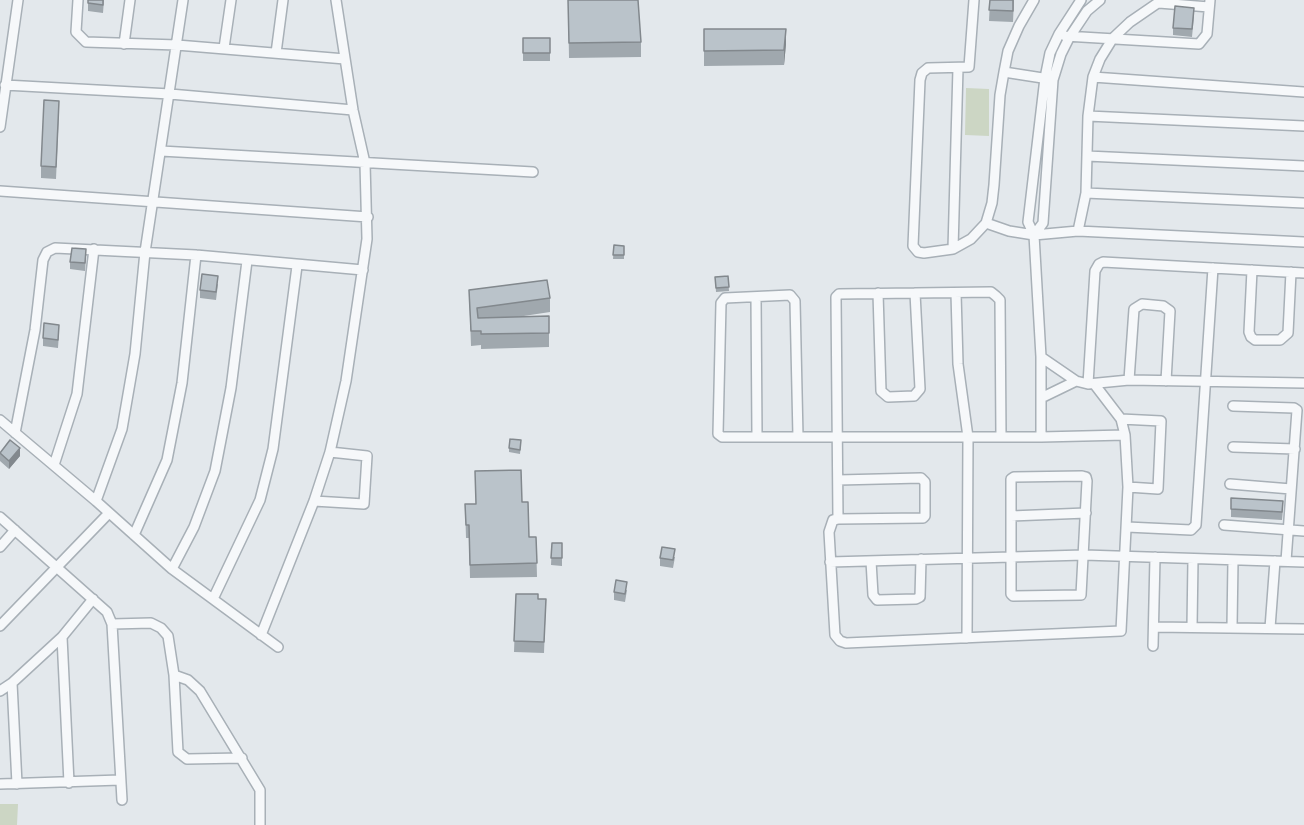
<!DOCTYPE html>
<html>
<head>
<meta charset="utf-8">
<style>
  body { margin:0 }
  canvas { display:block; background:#e3e8ec }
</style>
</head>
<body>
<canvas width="1304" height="825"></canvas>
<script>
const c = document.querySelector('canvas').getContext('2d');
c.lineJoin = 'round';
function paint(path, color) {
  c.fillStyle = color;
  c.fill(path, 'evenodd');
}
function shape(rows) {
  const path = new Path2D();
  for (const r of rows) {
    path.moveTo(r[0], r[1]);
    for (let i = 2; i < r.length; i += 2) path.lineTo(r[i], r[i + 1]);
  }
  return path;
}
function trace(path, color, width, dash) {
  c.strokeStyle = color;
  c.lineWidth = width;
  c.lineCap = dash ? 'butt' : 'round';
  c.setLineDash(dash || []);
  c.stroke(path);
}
paint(shape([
  [966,88,989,89,989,136,965,135],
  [0,804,18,804,17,825,0,825]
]), '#ccd6c4');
const street = shape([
  [78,0,76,32,86,42,177,45,345,59],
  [974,0,969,67,928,68,922,73,920,80,913,246,918,252,924,253,953,249,971,239,986,223,992,203,994,185,1000,95,1004,72,1008,51,1019,26,1034,0],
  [1159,3,1209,7],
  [1065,36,1199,44,1207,34,1210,0],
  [124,44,130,0],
  [224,48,231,0],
  [276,53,283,0],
  [1004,72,1049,79],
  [1093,77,1304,92],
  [5,85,170,94,353,110],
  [1088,116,1304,126],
  [0,127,18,0],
  [161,151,533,172],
  [1087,156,1304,166],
  [0,191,368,217],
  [1086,193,1304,203],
  [986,223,1009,231,1034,235,1078,231,1304,242],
  [1078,231,1086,193,1088,116,1093,77,1100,59,1113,38,1130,22,1162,0],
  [1034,235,1043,223,1053,80,1061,54,1069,38,1087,11,1100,0],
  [953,249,958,68],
  [1252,270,1249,332,1251,337,1255,340,1280,340,1288,333,1291,272],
  [1304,273,1103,262,1099,264,1095,271,1088,384,1129,380,1304,383],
  [878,293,881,391,888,397,914,396,920,389,915,293],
  [956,293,958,364,968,437,967,638],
  [756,297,757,437],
  [1041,357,1076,381,1088,384],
  [1129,380,1134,309,1142,304,1163,306,1170,311,1166,381],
  [1041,398,1076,381],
  [1233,406,1294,408,1297,410,1286,561],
  [1121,419,1161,421,1158,489,1128,487],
  [0,420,96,501,172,569,278,647],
  [15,433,35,330,43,260,47,252,55,248,196,255,363,270],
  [798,437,795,301,790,295,725,298,721,303,718,434,722,437,1041,437,1125,435],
  [1001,437,1000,300,996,296,991,292,839,294,836,297,838,519,833,520,829,532,835,635,840,641,846,643,1121,631,1128,487,1125,435,1121,419,1095,385],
  [1041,437,1041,357,1034,235,1028,222,1045,78,1050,53,1059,34,1081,0],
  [1233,447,1295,449],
  [54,465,77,394,94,249],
  [1082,476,1086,477,1087,481,1081,595,1013,596,1011,594,1011,479,1014,477,1082,476],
  [838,480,921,478,925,482,925,516,923,518,838,519],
  [1230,484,1291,489],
  [96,501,122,429,135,354,145,252,183,0],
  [314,501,364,504,367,456,330,452],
  [1011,516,1086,513],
  [0,517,107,612,112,624,122,800],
  [1224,525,1304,531],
  [1127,527,1191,530,1196,525,1213,268],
  [134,535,167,460,182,383,196,255],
  [0,547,15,530],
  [871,561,873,595,877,600,916,599,920,597,921,559],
  [830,562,1084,555,1304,562],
  [172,569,194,527,215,471,231,388,247,261],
  [213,599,260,500,273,449,297,266],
  [112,624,151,623,161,628,168,636,174,675,178,752,187,759,242,758],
  [0,626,109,513],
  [1154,627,1304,629],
  [1192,627,1193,559],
  [1232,627,1233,560],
  [1270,628,1275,561],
  [261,635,314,501,330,452,346,381,367,239,365,163,353,110,336,0],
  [62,637,69,783],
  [1153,646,1155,557],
  [174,675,188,680,200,691,260,790,260,825],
  [12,683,17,784],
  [0,691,12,683,62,637,93,599],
  [0,784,120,780]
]);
trace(street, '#a8b0b7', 12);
trace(street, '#f6f8fa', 9);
paint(shape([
  [88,0,104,0,103,13,88,11],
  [568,0,641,42,641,57,569,58],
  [990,0,1014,0,1013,22,989,21],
  [1194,16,1192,37,1173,35,1173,28],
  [704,29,786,44,784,65,704,66],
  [523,38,550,38,550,61,523,61],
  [59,112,56,179,41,178,41,166],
  [614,245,624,246,624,259,613,259],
  [86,257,85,271,70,269,70,262],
  [728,276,729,291,716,292,715,277],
  [218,284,216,300,200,298,200,290],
  [469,290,550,298,550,312,517,317,549,316,549,347,481,349,481,345,471,346],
  [59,333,58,348,43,346,43,338],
  [521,444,520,454,509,452,509,448],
  [0,453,20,456,9,469,0,461],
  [1231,498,1283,509,1282,520,1231,517],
  [465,504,529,537,536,537,537,577,470,578,469,538,466,538],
  [552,543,562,543,562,566,551,565],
  [675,557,673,568,660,566,660,558],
  [627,590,625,602,614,600,614,592],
  [516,594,538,599,546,599,544,653,514,652]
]), '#a0a8ae');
paint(shape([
  [786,29,786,44,784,65,784,50],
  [20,448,20,456,9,469,9,461]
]), '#82888d');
const building = shape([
  [88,0,103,0,103,5,88,3,88,0],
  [568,0,638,0,641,42,569,43,568,0],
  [990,0,1013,0,1013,11,989,10,990,0],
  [1175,6,1194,8,1192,29,1173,28,1175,6],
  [704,29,786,29,784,50,704,51,704,29],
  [523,38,550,38,550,53,523,53,523,38],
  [44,100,59,101,56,167,41,166,44,100],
  [614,245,624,246,624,255,613,255,614,245],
  [72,248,86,249,85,263,70,262,72,248],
  [202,274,218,276,216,292,200,290,202,274],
  [728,276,729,287,716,288,715,277,728,276],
  [547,280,550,298,477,308,478,318,549,316,549,333,481,334,481,331,471,331,469,290,547,280],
  [44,323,59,325,58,340,43,338,44,323],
  [510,439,521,440,520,450,509,448,510,439],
  [10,440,20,448,9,461,0,453,10,440],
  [521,470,522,502,528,502,529,537,536,537,537,563,470,565,469,525,466,525,465,504,476,504,475,471,521,470],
  [1231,498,1283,501,1282,512,1231,509,1231,498],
  [552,543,562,543,562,558,551,558,552,543],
  [662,547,675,549,673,560,660,558,662,547],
  [616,580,627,582,625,594,614,592,616,580],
  [516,594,538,594,538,599,546,599,544,642,514,641,516,594]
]);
paint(building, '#bac3ca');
trace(building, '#82888d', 1.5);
</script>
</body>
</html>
